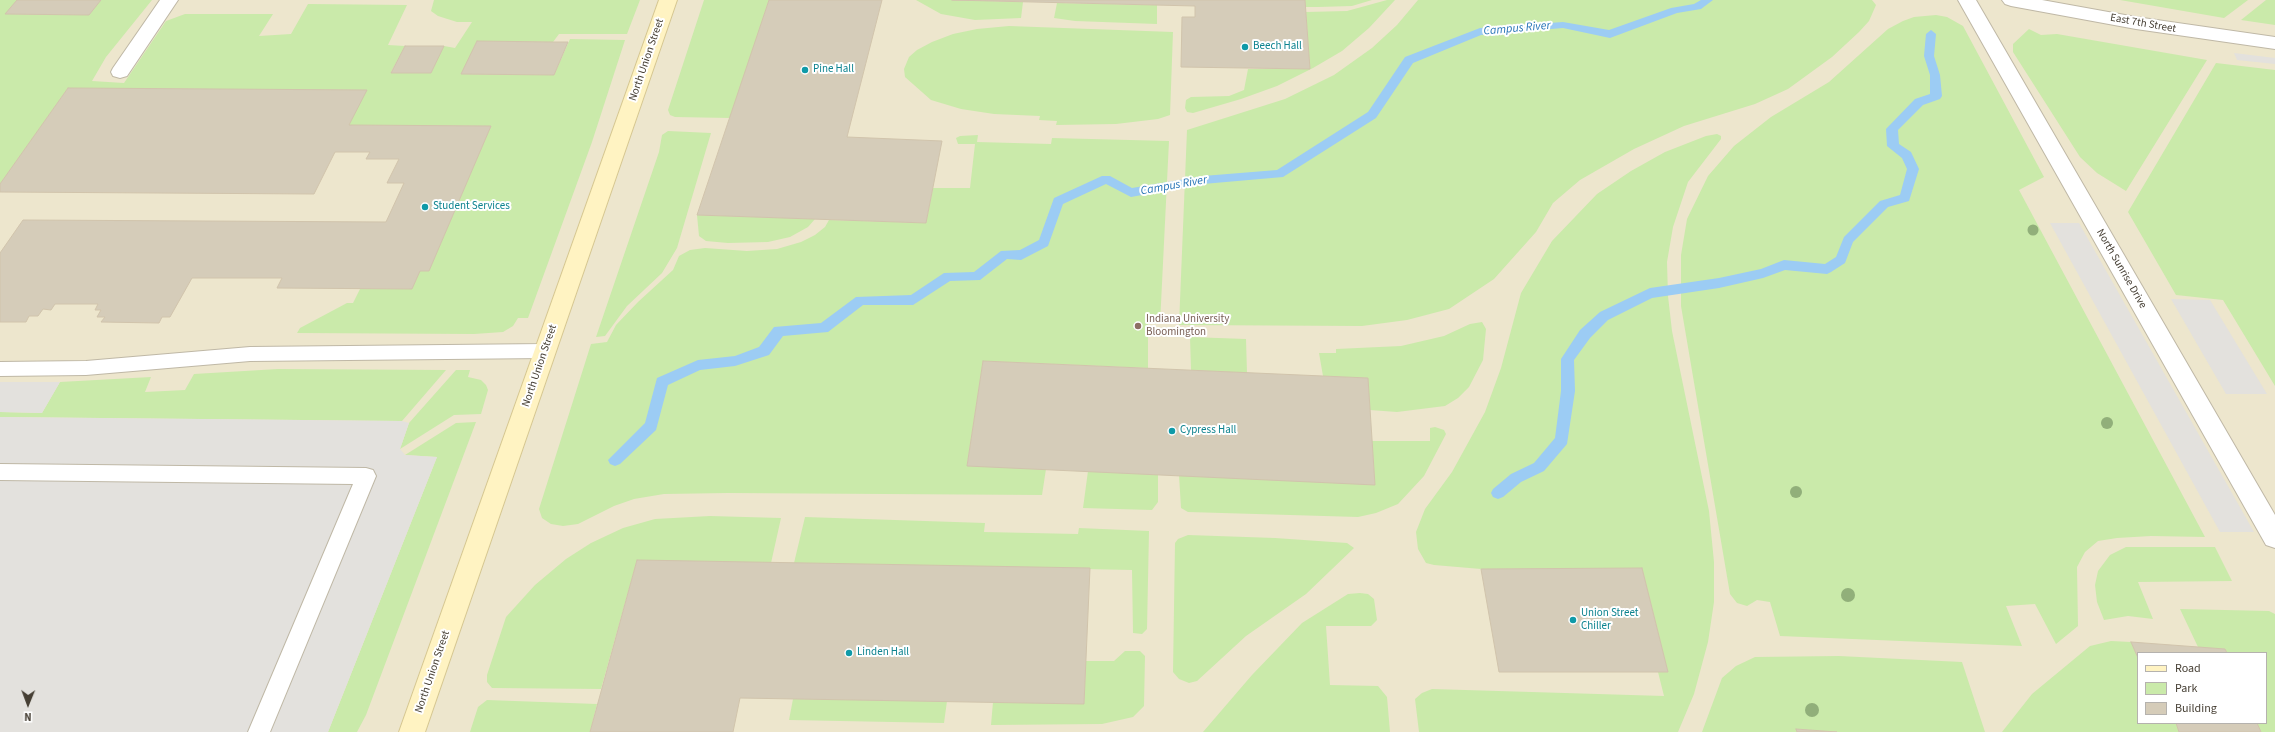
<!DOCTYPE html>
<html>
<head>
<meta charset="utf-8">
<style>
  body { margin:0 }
  #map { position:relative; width:2275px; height:732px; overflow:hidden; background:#f3efe4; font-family:"Source Sans 3",sans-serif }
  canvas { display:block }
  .legend { position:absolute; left:2137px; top:652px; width:130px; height:72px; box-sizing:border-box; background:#fff; border:1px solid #b5b2ae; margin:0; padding:5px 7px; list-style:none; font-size:12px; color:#463f34 }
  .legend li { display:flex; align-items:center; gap:8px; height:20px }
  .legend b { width:20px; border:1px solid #b5b2ae }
  .north { position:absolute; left:8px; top:684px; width:40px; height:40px; -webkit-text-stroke:3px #fff; paint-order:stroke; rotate:181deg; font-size:11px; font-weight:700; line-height:16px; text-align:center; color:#463f34 }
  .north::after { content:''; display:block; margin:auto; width:14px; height:18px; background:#463f34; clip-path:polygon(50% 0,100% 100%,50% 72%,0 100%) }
</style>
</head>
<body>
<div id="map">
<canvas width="2275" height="732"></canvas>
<ul class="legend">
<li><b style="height:5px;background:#fff3c2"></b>Road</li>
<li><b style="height:11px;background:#caeaaa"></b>Park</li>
<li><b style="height:11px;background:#d5ccb9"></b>Building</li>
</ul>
<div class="north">N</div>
</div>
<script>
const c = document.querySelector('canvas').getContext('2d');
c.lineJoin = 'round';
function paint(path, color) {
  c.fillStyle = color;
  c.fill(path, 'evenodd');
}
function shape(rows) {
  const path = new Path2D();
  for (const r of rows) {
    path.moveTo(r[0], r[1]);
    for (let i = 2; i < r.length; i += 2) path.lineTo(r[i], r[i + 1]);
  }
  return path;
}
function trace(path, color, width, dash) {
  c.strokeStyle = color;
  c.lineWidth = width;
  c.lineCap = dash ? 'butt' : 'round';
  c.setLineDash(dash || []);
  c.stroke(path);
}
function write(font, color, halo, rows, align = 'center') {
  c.font = font + ' "Source Sans 3",sans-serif';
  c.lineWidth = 4;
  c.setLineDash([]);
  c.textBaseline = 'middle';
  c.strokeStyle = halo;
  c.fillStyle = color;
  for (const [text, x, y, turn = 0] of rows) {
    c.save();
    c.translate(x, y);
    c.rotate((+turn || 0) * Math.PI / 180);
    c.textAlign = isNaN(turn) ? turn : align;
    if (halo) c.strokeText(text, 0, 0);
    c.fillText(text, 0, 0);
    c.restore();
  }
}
paint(shape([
  [0,0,2275,0,2275,732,0,732],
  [2138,653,2266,653,2266,723,2138,723]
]), '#ede6cd');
paint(shape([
  [0,0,17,0,6,14,89,15,101,0,152,0,106,57,92,81,124,83,166,21,185,14,273,14,259,36,291,34,308,4,407,5,388,45,405,46,391,72,431,73,444,46,455,48,472,22,457,22,438,16,431,11,434,0,640,0,627,34,559,34,553,42,477,41,461,74,554,75,570,39,625,40,592,142,528,318,518,318,513,326,503,332,474,334,297,333,300,328,347,303,353,303,360,289,412,289,420,271,429,271,491,126,349,125,366,90,68,88,0,184],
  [704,0,769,0,730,118,675,117,670,115,668,110],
  [916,0,952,0,1023,2,1021,18,975,20,941,14],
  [1305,0,1372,0,1352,6,1318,7,1305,7],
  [1387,0,1395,0,1369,28,1342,51,1313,68,1277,86,1241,99,1193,113,1187,112,1185,108,1186,100,1191,97,1229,96,1244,90,1248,69,1310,69,1306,12,1347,11],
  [1418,0,1872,0,1876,5,1869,21,1859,32,1832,57,1788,89,1755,104,1684,126,1634,149,1580,180,1553,203,1536,232,1494,279,1449,309,1407,320,1362,326,1179,325,1187,130,1285,99,1334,75,1372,48,1397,25],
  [2120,0,2248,0,2224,18],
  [2266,0,2275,0,2275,25,2241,20],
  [1057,3,1157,5,1157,24,1075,21,1054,18],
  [1936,15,1947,17,1963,26,2044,177,2019,190,2205,537,2151,536,2117,538,2098,541,2085,552,2077,567,2078,626,2056,644,2035,604,2006,606,2022,646,1780,636,1770,602,1757,600,1747,606,1737,603,1730,594,1681,306,1681,255,1687,219,1708,176,1734,146,1771,117,1829,82,1888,29,1903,21,1914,17],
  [1009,26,1173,32,1170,115,1158,119,1116,124,1056,125,1057,121,1039,120,1040,116,994,114,961,109,931,100,905,77,904,69,909,57,917,50,932,42,953,34,977,29],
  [2029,29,2041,35,2057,34,2207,60,2126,191,2097,173,2080,157,2013,52,2013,44],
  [2216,63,2275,70,2275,386,2223,300,2176,295,2128,212],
  [668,131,711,133,677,248,662,273,627,306,605,336,596,337,659,152,662,135],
  [1717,134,1721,136,1721,139,1688,182,1673,227,1667,262,1668,296,1672,331,1709,511,1714,562,1714,602,1708,642,1694,694,1678,732,1419,732,1415,699,1422,693,1432,689,1664,696,1658,672,1668,672,1642,568,1481,569,1434,565,1426,563,1418,549,1416,532,1425,509,1452,472,1485,412,1501,368,1521,293,1552,241,1597,194,1631,171,1665,152,1706,136],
  [978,135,977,142,1051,144,1052,138,1169,141,1160,324,1148,324,1148,368,983,361,967,465,1046,469,1042,495,728,493,664,494,634,499,614,506,578,524,563,526,551,524,542,518,539,509,591,344,607,342,616,325,638,302,673,270,679,256,690,250,705,248,747,251,777,249,801,242,815,235,825,227,829,220,926,223,933,188,970,188,975,144,958,144,956,138,960,136],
  [697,215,815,219,808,227,790,237,768,242,728,243,706,241,699,236],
  [1482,322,1486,329,1483,360,1469,387,1458,398,1445,406,1397,412,1370,410,1368,378,1323,376,1319,353,1336,353,1336,349,1401,346,1444,336,1470,324],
  [1190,337,1246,339,1247,373,1191,370],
  [278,369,446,370,402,421,0,417,0,412,42,413,60,382,151,377,145,392,185,390,194,374],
  [456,370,470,370,468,377,481,380,486,385,488,390,481,414,454,415,400,449,409,423],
  [476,422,366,715,357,732,328,732,437,457,405,455,456,423],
  [1435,427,1444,430,1446,434,1424,476,1398,504,1376,513,1358,517,1188,512,1181,508,1179,475,1375,484,1372,441,1430,441,1430,428],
  [1088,471,1158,474,1158,502,1152,510,1083,508],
  [710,516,781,518,771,563,637,560,601,689,492,688,487,682,487,675,506,617,535,585,566,559,591,543,623,528,655,519],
  [805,517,985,523,984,532,1078,534,1079,528,1149,531,1147,629,1142,634,1133,633,1132,570,794,563],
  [1188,535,1275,538,1347,543,1354,548,1306,594,1246,636,1197,681,1189,683,1179,679,1173,672,1175,543,1178,539],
  [2126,547,2215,547,2232,581,2138,582,2153,619,2128,616,2104,620,2097,602,2095,585,2098,571,2110,555],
  [1360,593,1368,594,1374,599,1377,620,1371,626,1326,626,1330,685,1378,686,1387,697,1390,732,1203,732,1252,675,1302,623,1348,594],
  [2180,609,2269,611,2275,614,2275,732,2261,732,2257,723,2266,723,2266,653,2227,653,2225,649,2198,647],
  [2111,641,2131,642,2138,658,2138,723,2176,723,2179,732,2002,732,2032,694,2090,646],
  [1125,651,1140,651,1145,656,1144,706,1133,717,1102,724,991,725,993,702,1084,704,1086,661,1114,661],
  [1839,656,1962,662,1985,732,1837,732,1797,729,1797,732,1702,732,1722,678,1736,666,1755,657],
  [793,699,947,701,944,723,789,720],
  [487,700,597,704,590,732,470,732,478,707]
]), '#caeaaa');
paint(shape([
  [2234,53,2275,58,2275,64,2237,60],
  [2050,223,2079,223,2254,532,2220,532],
  [2171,299,2210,300,2267,394,2226,394],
  [0,382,60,382,42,413,0,412],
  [0,417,402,421,409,423,400,449,405,455,437,457,328,732,0,732]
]), '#e3e1dd');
paint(shape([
  [1701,0,1713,0,1701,9,1677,13,1610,38,1563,28,1481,35,1413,63,1376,118,1283,177,1203,184,1131,197,1106,184,1063,204,1048,246,1021,260,1007,259,980,280,950,281,913,305,863,305,828,332,783,336,769,355,735,366,700,370,668,385,656,430,620,464,615,466,610,464,608,460,645,423,657,378,698,360,735,356,759,347,774,327,821,323,856,297,911,295,944,273,974,272,1001,251,1020,250,1039,240,1054,198,1102,176,1110,176,1132,188,1203,176,1277,170,1368,112,1405,57,1480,28,1563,22,1609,30,1671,8,1694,4,1701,0],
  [1931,30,1936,34,1934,56,1940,75,1942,96,1940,99,1923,105,1898,130,1899,144,1911,152,1919,169,1909,201,1888,207,1853,242,1845,263,1831,272,1827,274,1785,270,1763,278,1719,288,1652,298,1608,320,1590,338,1574,360,1575,391,1567,444,1544,471,1521,482,1503,497,1498,499,1493,497,1491,493,1493,489,1511,474,1534,463,1555,438,1561,391,1561,359,1580,330,1600,312,1650,288,1719,278,1761,269,1784,260,1825,264,1836,257,1844,237,1880,201,1900,195,1907,169,1902,158,1887,146,1886,129,1915,99,1930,94,1930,75,1924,56,1926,34,1931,30]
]), '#9cccf4');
const building = shape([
  [17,0,101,0,89,15,5,14,17,0],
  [769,0,882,0,847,137,942,141,926,223,697,215,769,0],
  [952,0,1305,0,1310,69,1181,67,1182,17,1195,17,1195,6,952,0],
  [477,41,553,42,568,42,554,75,461,74,477,41],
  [405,46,444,46,431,73,391,73,405,46],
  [68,88,367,90,349,125,491,126,429,271,420,271,412,289,277,288,282,278,192,278,170,317,162,317,159,323,101,322,105,317,97,317,101,310,95,310,98,304,55,304,51,310,43,309,38,316,29,316,26,322,0,322,0,253,23,220,386,222,404,183,387,183,399,159,366,159,370,152,335,152,314,194,0,192,0,184,68,88],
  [983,361,1368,378,1375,485,967,466,983,361],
  [637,560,1090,568,1084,704,740,698,733,732,590,732,637,560],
  [1642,568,1668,672,1499,672,1481,569,1642,568],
  [2131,642,2225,649,2227,653,2138,653,2138,658,2131,642],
  [2176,723,2257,723,2261,732,2179,732,2176,723],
  [1796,729,1837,732,1797,732,1796,729]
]);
paint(building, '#d5ccb9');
trace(building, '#d1c4ac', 1);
const lane = shape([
  [545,344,551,346,554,351,551,356,545,358,250,361,86,375,0,376,0,362,86,361,250,347,545,344],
  [0,464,366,468,373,470,376,476,270,732,248,732,353,484,0,480,0,464]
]);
const street = shape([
  [160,0,178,0,127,76,120,78,113,76,111,72,113,68,160,0],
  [1958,0,1976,0,2275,515,2275,548,2266,545,1958,0],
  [2002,0,2042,0,2136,17,2275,37,2275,49,2136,29,2011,6,2005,4,2002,0]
]);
const secondary = shape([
  [659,0,677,0,425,732,399,732,659,0]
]);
trace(lane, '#bfb8a6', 2);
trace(street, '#bfb8a6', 2);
trace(secondary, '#d6c791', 2);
paint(lane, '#fff');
paint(street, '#fff');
paint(secondary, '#fff3c2');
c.fillStyle = '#91af7a';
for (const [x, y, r] of [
  [2033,230,5.5],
  [2107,423,6],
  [1796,492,6],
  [1848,595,7],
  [1812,710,7]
]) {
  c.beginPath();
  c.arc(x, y, r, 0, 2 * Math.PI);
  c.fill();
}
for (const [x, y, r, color] of [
  [1245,47,4,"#0f9aa8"],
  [805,70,4,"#0f9aa8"],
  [425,207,4,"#0f9aa8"],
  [1138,326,4,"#8d6e63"],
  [1172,431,4,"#0f9aa8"],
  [1573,620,4,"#0f9aa8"],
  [849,653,4,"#0f9aa8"]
]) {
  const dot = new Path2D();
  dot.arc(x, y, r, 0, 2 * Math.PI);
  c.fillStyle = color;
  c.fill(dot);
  trace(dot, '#fff', 1.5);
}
write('11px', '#463f34', '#fff', [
  ["East 7th Street",2143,24,10],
  ["North Union Street",647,60,-71],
  ["North Sunrise Drive",2121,269,60],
  ["North Union Street",540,366,-71],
  ["North Union Street",433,672,-71]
]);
write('11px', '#0d838f', '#fff', [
  ["Beech Hall",1253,47],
  ["Pine Hall",813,70],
  ["Student Services",433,207],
  ["Cypress Hall",1180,431],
  ["Union Street",1581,614],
  ["Chiller",1581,627],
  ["Linden Hall",857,653]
], 'left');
write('11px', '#785e54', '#fff', [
  ["Indiana University",1146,320],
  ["Bloomington",1146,333]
], 'left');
write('italic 12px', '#2774b7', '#fff', [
  ["Campus River",1517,29,-5],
  ["Campus River",1174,186,-10]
]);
</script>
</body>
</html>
